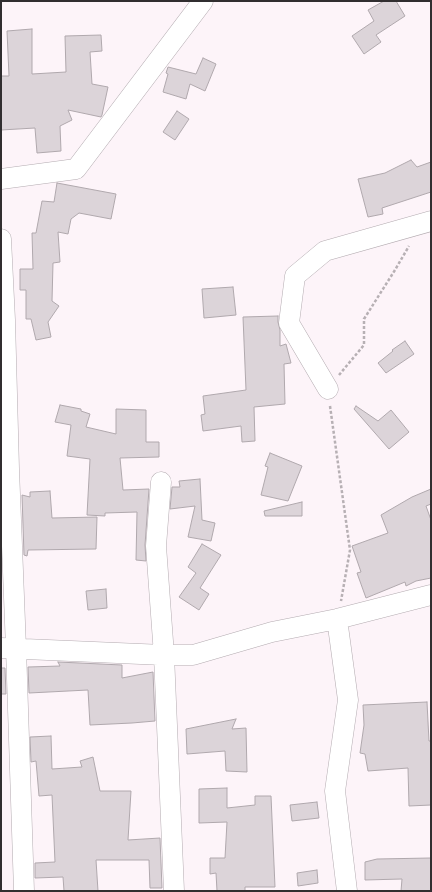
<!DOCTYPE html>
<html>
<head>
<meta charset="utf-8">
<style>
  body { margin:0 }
  #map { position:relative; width:432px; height:892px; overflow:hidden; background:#fdf4f9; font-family:"Archivo Narrow",sans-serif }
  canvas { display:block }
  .frame { position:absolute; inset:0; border:2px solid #312e30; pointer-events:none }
</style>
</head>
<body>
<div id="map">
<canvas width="432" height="892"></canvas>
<div class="frame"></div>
</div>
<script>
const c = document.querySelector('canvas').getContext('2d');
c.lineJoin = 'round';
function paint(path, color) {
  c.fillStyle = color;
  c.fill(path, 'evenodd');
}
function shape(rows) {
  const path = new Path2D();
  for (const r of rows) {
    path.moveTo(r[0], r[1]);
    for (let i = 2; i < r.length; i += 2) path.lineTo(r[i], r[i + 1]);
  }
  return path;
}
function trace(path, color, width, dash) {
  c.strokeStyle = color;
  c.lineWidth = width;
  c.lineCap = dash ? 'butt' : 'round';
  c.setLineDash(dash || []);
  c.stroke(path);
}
const building = shape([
  [384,1,396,1,405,16,376,35,381,42,364,54,352,36,374,21,368,10,384,1],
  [32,29,32,74,66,72,65,36,101,35,102,51,90,52,92,84,108,87,102,115,101,117,68,110,72,120,60,126,61,151,37,153,35,128,1,130,1,76,9,76,7,31,32,29],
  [203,58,216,64,205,91,190,84,186,99,163,92,168,74,166,73,168,67,196,74,203,58],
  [177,111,189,119,175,140,163,132,177,111],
  [411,160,417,167,431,162,431,192,382,208,383,214,368,217,358,179,385,173,411,160],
  [57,183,116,194,111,219,79,213,71,219,68,234,58,232,60,262,53,263,52,301,59,306,48,322,51,337,36,340,31,319,26,319,26,290,20,290,20,269,33,269,32,233,36,233,42,201,54,202,57,183],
  [233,287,236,315,204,318,202,289,233,287],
  [278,316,278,322,280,330,280,346,286,344,291,363,284,364,285,404,254,407,255,441,242,442,241,426,203,431,201,415,205,414,203,396,246,390,243,317,278,316],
  [405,341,414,354,386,373,378,363,393,351,392,350,405,341],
  [60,405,81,409,81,411,90,414,86,427,116,434,116,409,146,410,146,442,159,442,159,457,120,458,123,490,149,489,145,545,146,561,136,560,137,512,105,513,105,516,87,515,90,459,67,456,71,425,55,422,60,405],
  [356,406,378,421,391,410,409,432,389,449,354,409,356,406],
  [270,453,302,466,288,501,261,495,268,467,265,466,270,453],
  [200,479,202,520,215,523,211,541,188,537,195,506,170,509,172,487,180,487,179,481,200,479],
  [431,489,431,504,426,506,431,520,431,578,416,581,406,586,405,582,366,598,357,573,361,572,352,546,388,533,381,515,412,497,431,489],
  [50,491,52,518,97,517,96,549,28,550,27,556,24,555,22,495,30,497,30,492,50,491],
  [302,502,302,516,265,516,264,511,302,502],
  [202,544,221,555,200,588,209,594,199,610,179,597,196,573,188,567,202,544],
  [106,589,107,608,88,610,86,591,106,589],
  [58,662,122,665,122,678,153,672,155,721,132,723,90,725,88,690,29,693,28,667,60,666,58,662],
  [1,668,5,668,6,694,1,694,1,668],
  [427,702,429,741,431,741,431,805,409,806,408,768,368,771,365,754,360,753,364,725,363,705,427,702],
  [236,719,232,729,246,728,247,772,226,771,225,751,187,754,186,729,236,719],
  [51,736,52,769,82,767,80,761,93,757,100,791,131,791,128,840,160,838,162,888,150,888,149,860,96,860,98,891,64,891,63,877,35,878,35,863,55,862,52,795,39,796,36,761,31,762,30,737,51,736],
  [227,788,227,808,255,805,255,796,271,796,275,887,245,887,245,891,217,891,216,873,210,874,210,858,225,858,227,822,199,823,199,789,227,788],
  [317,802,319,818,292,821,290,805,317,802],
  [431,858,431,891,401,891,402,879,365,880,365,862,377,859,431,858],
  [317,870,318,883,298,886,297,873,317,870]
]);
paint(building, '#dcd4d9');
trace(building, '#b0a8ad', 1);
const minor = shape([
  [1,179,76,169,203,1],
  [1,239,5,320,9,469,16,648,24,891],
  [328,389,289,323,295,276,325,251,431,221],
  [161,482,156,546,164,655,174,891],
  [337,619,348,700,335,791,347,891],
  [1,648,164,655,193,655,272,632,337,619,431,595]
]);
trace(minor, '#b3abb0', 21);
trace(shape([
  [339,375,364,345,364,319,395,270,409,246],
  [330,406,350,550,341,601]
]), '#b7b0b4', 2.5, [3, 2]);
trace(minor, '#fff', 20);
</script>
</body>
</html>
